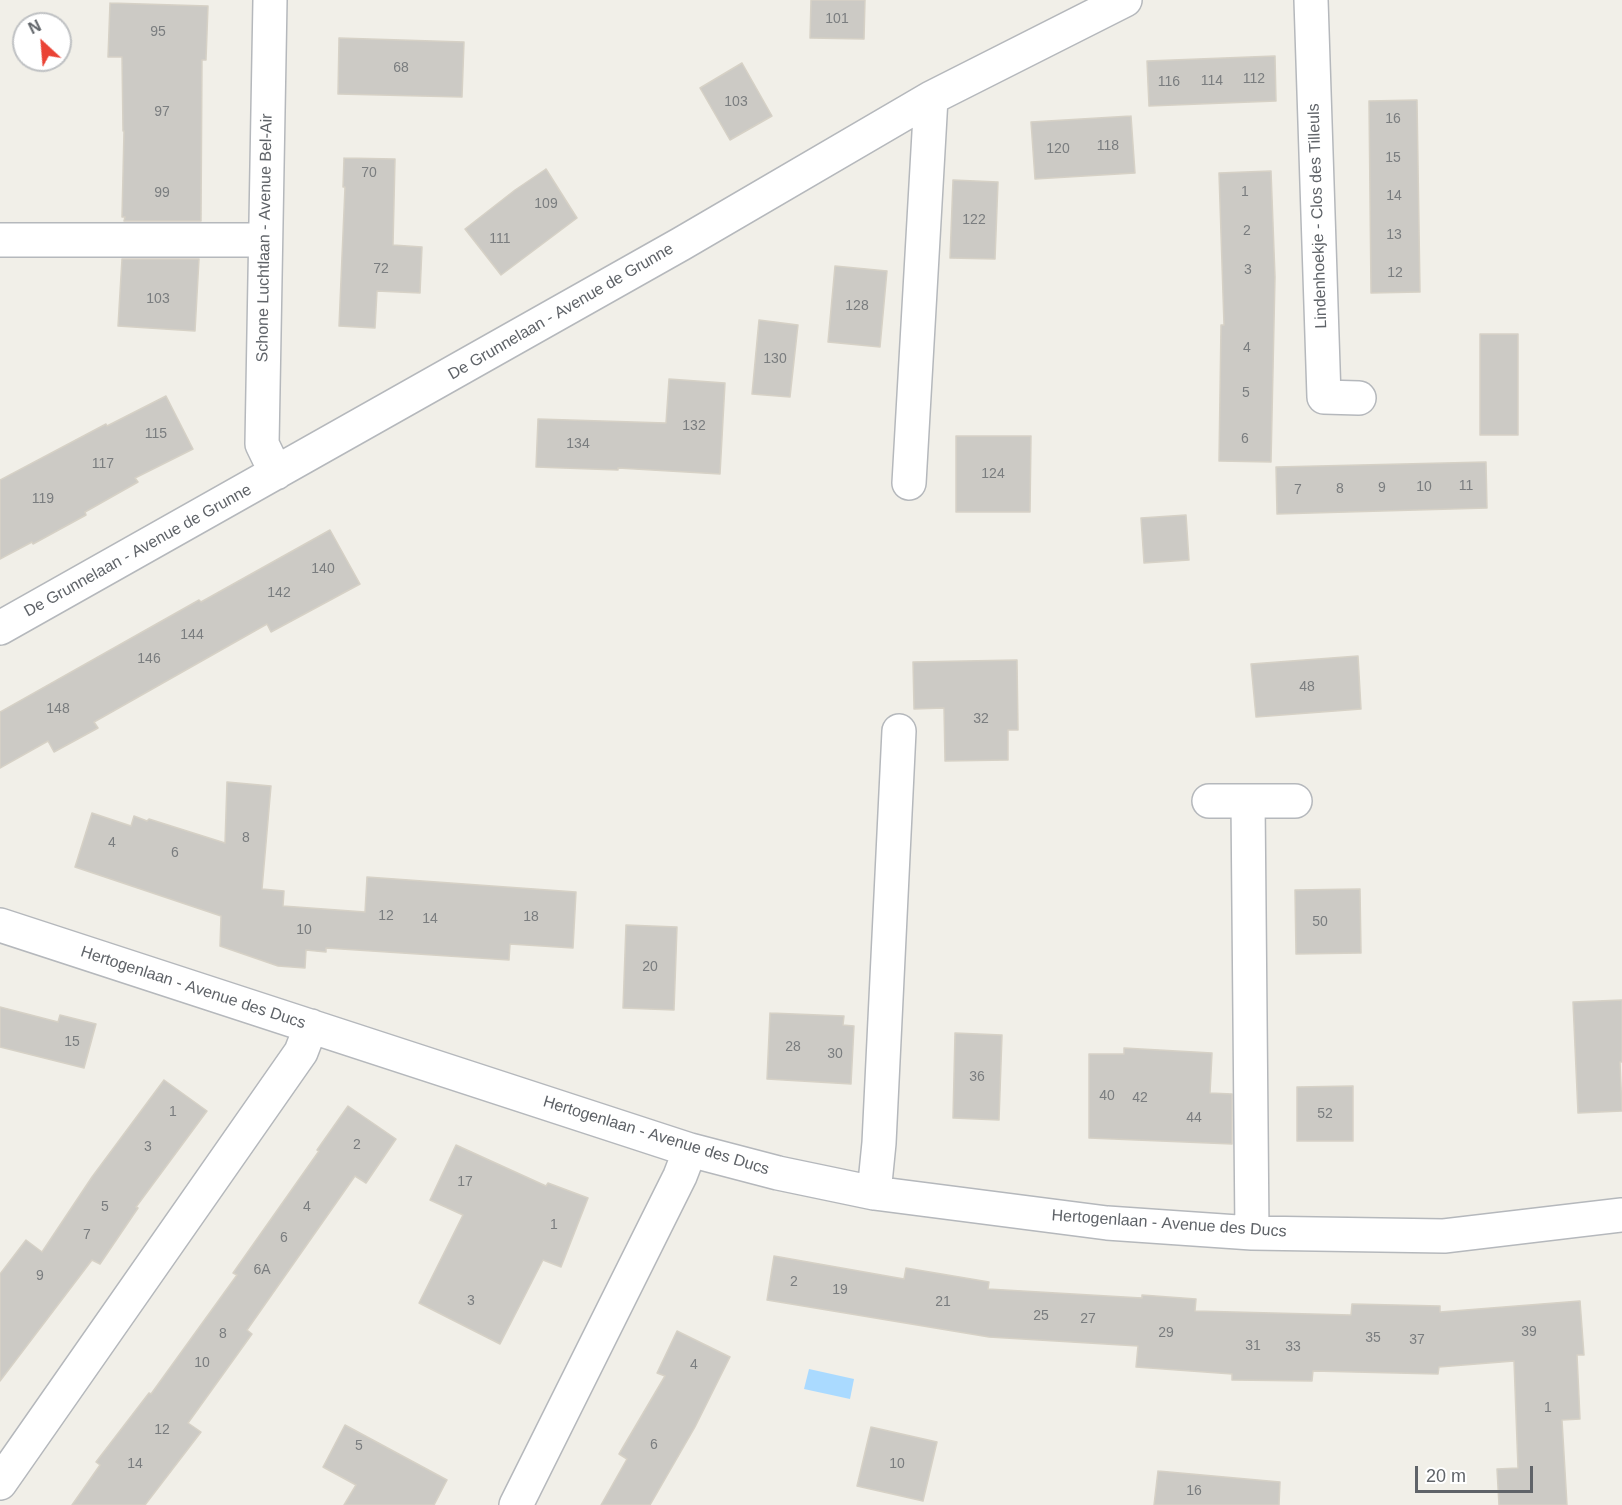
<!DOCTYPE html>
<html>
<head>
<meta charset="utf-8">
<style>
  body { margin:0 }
  #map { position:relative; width:1622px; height:1505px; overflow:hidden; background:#f1efe8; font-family:Helvetica,sans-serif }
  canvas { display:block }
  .north { position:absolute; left:12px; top:12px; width:60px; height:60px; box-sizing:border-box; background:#fff; border:2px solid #bfc1c3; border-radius:50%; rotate:334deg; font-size:16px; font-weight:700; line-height:24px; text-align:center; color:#5f6368 }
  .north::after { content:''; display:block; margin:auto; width:21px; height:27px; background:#ea4335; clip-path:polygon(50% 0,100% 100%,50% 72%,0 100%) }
  .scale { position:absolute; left:1415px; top:1466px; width:118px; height:27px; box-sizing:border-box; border:3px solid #5f6368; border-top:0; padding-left:8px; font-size:18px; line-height:21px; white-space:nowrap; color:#5f6368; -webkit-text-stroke:4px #fff; paint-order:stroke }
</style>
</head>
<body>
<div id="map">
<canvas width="1622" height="1505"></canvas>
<div class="north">N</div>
<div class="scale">20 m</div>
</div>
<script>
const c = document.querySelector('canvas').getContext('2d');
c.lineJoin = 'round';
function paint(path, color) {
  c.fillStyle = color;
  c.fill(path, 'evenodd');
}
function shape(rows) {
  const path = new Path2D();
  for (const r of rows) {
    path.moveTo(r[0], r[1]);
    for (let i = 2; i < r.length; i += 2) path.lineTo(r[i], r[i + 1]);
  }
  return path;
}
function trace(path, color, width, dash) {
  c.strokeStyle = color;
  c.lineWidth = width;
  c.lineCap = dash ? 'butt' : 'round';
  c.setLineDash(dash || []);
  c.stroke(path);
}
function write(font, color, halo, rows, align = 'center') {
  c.font = font + ' Helvetica,sans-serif';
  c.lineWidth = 4.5;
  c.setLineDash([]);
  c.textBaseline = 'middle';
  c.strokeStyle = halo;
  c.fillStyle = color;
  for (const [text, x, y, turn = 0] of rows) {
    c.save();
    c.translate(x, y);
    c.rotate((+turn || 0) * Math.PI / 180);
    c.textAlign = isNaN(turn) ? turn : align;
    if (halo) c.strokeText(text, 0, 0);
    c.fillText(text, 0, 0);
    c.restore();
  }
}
paint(shape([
  [809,1369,854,1379,850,1399,804,1389]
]), '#aadaff');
const building = shape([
  [811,0,865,0,864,39,810,38,811,0],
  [110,3,208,6,206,60,202,60,201,221,124,221,125,217,122,217,124,131,123,131,122,57,108,57,110,3],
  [339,38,464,42,462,97,338,94,339,38],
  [1275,56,1276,101,1149,106,1147,61,1275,56],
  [742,63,772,116,730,140,700,88,742,63],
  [1417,100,1420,292,1371,293,1369,101,1417,100],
  [1131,116,1135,173,1035,179,1031,122,1131,116],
  [344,158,395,159,393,245,422,247,420,293,377,291,375,328,339,326,345,187,343,187,344,158],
  [546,169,577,218,501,275,465,229,515,190,546,169],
  [1271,171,1275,277,1271,462,1219,461,1221,325,1224,325,1219,173,1271,171],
  [953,180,998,182,995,259,950,258,953,180],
  [122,259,199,259,195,331,118,326,122,259],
  [835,266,887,271,880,347,828,342,835,266],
  [759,320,798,325,790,397,752,394,759,320],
  [1480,334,1518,334,1518,435,1480,435,1480,334],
  [669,379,725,383,720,474,618,468,618,470,536,467,538,419,666,423,669,379],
  [166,396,193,449,135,478,138,482,85,512,86,515,33,544,32,542,0,559,0,480,106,424,107,426,166,396],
  [956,436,1031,436,1030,512,956,512,956,436],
  [1486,462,1487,508,1277,514,1276,467,1486,462],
  [1186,515,1189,560,1144,563,1141,518,1186,515],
  [330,530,360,584,271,632,267,624,94,722,98,728,54,752,48,741,0,768,0,712,199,600,201,602,330,530],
  [1358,656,1361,709,1256,717,1251,664,1358,656],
  [1017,660,1018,730,1008,730,1008,760,945,761,944,708,914,709,913,662,1017,660],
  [227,782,271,786,262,889,284,891,283,906,365,912,367,877,576,892,573,948,510,944,509,960,326,948,326,952,306,950,305,968,278,966,220,946,221,916,75,867,92,813,131,826,134,816,147,821,149,819,225,843,227,782],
  [1360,889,1361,953,1296,954,1295,890,1360,889],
  [626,925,677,927,674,1010,623,1008,626,925],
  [1622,1000,1622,1062,1620,1062,1622,1111,1578,1113,1573,1002,1622,1000],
  [0,1007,58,1022,60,1015,96,1024,84,1068,0,1047,0,1007],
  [770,1013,844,1016,843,1025,854,1026,851,1084,767,1079,770,1013],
  [955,1033,1002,1035,999,1120,953,1118,955,1033],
  [1124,1048,1212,1053,1210,1093,1232,1094,1232,1144,1089,1138,1089,1054,1124,1054,1124,1048],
  [164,1080,207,1111,136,1207,138,1208,100,1264,92,1260,0,1381,0,1274,26,1240,42,1252,92,1177,164,1080],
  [1353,1086,1353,1141,1297,1141,1297,1087,1353,1086],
  [348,1106,396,1139,366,1183,355,1176,247,1330,252,1334,188,1423,201,1432,145,1505,72,1505,100,1465,96,1462,149,1393,151,1394,237,1275,233,1273,319,1151,317,1150,348,1106],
  [456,1145,546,1186,548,1183,588,1198,561,1267,543,1260,500,1344,419,1303,463,1215,430,1200,456,1145],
  [774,1256,904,1279,906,1268,989,1282,988,1289,1142,1298,1142,1295,1196,1299,1195,1311,1351,1315,1352,1304,1440,1306,1440,1312,1580,1301,1584,1355,1577,1355,1580,1419,1562,1420,1567,1505,1499,1505,1497,1469,1518,1468,1514,1361,1439,1367,1438,1374,1313,1371,1312,1381,1232,1380,1232,1374,1136,1367,1138,1346,989,1337,767,1300,774,1256],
  [677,1331,730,1357,695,1427,650,1505,601,1505,627,1459,619,1454,665,1376,657,1373,677,1331],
  [345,1425,447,1480,434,1505,344,1505,356,1485,323,1467,345,1425],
  [871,1427,937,1442,923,1501,857,1486,871,1427],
  [1158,1471,1280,1482,1279,1505,1154,1505,1158,1471]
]);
paint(building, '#cccac5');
trace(building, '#d6d1c6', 1.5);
const minor = shape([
  [270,0,262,444,276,473],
  [1311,0,1324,397,1359,398],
  [0,240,264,240],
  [909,483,931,98],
  [0,628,681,244,931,98,1125,0],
  [1209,801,1295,801],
  [1248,801,1252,1233],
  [0,925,690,1150,778,1173,874,1193,1107,1223,1252,1233,1444,1236,1622,1215],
  [874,1193,879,1143,899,731],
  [0,1483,301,1052,311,1026],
  [516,1505,680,1176,690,1150]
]);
trace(minor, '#b5b8bc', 36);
trace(minor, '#fff', 33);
write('14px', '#7a7d7f', null, [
  ["101",837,19],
  ["95",158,32],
  ["68",401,68],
  ["112",1254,79],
  ["114",1212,81],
  ["116",1169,82],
  ["103",736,102],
  ["97",162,112],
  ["16",1393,119],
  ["118",1108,146],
  ["120",1058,149],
  ["15",1393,158],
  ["70",369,173],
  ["1",1245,192],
  ["99",162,193],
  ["14",1394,196],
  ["109",546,204],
  ["122",974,220],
  ["2",1247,231],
  ["13",1394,235],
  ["111",500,239],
  ["72",381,269],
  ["3",1248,270],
  ["12",1395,273],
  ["103",158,299],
  ["128",857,306],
  ["4",1247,348],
  ["130",775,359],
  ["5",1246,393],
  ["132",694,426],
  ["115",156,434],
  ["6",1245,439],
  ["134",578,444],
  ["117",103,464],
  ["124",993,474],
  ["11",1466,486],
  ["10",1424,487],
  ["9",1382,488],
  ["8",1340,489],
  ["7",1298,490],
  ["119",43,499],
  ["140",323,569],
  ["142",279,593],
  ["144",192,635],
  ["146",149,659],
  ["48",1307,687],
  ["148",58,709],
  ["32",981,719],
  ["8",246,838],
  ["4",112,843],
  ["6",175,853],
  ["12",386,916],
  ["18",531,917],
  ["14",430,919],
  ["50",1320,922],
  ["10",304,930],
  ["20",650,967],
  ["15",72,1042],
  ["28",793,1047],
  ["30",835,1054],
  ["36",977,1077],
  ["40",1107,1096],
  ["42",1140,1098],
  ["1",173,1112],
  ["52",1325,1114],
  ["44",1194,1118],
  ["2",357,1145],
  ["3",148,1147],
  ["17",465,1182],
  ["5",105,1207],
  ["4",307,1207],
  ["1",554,1225],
  ["7",87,1235],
  ["6",284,1238],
  ["6A",262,1270],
  ["9",40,1276],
  ["2",794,1282],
  ["19",840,1290],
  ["3",471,1301],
  ["21",943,1302],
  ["25",1041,1316],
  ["27",1088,1319],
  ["39",1529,1332],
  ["29",1166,1333],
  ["8",223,1334],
  ["35",1373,1338],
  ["37",1417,1340],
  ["31",1253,1346],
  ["33",1293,1347],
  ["10",202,1363],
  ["4",694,1365],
  ["1",1548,1408],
  ["12",162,1430],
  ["6",654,1445],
  ["5",359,1446],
  ["14",135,1464],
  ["10",897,1464],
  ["16",1194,1491]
]);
write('16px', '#5f6368', '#fff', [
  ["Lindenhoekje - Clos des Tilleuls",1318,216,-92],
  ["Schone Luchtlaan - Avenue Bel-Air",265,238,-89],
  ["De Grunnelaan - Avenue de Grunne",561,312,-30],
  ["De Grunnelaan - Avenue de Grunne",138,551,-29],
  ["Hertogenlaan - Avenue des Ducs",193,988,18],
  ["Hertogenlaan - Avenue des Ducs",656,1136,17],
  ["Hertogenlaan - Avenue des Ducs",1169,1224,4]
]);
</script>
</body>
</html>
